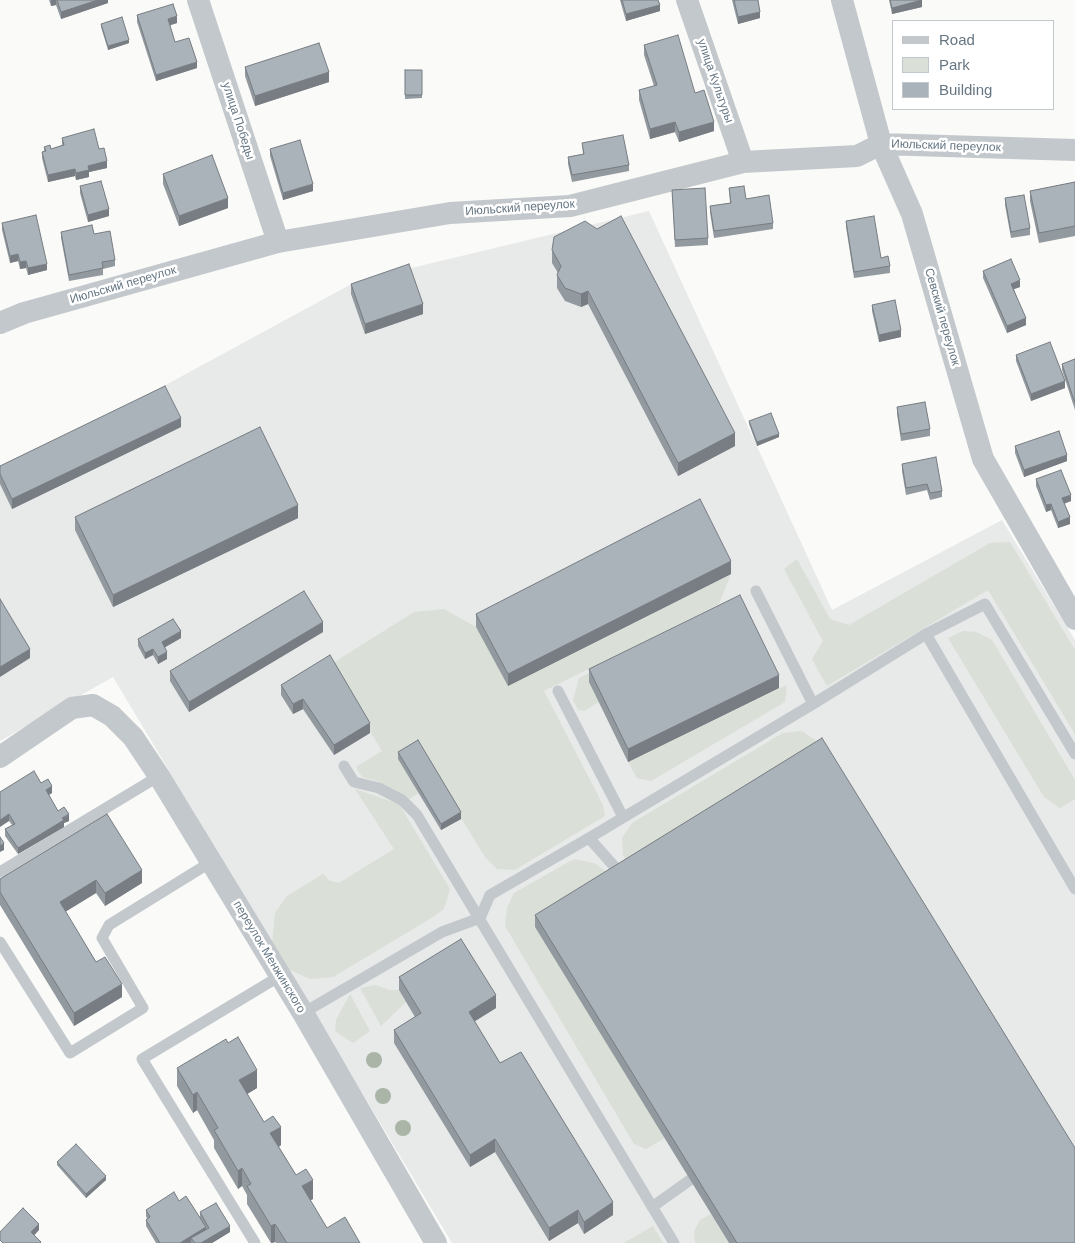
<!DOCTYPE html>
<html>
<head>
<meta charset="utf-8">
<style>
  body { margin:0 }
  #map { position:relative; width:1075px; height:1243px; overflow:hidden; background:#fafaf8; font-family:Arial,sans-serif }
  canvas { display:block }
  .legend { position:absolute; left:892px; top:20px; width:162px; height:90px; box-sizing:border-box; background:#fff; border:1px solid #c1c8cd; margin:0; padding:6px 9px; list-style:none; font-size:15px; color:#657683 }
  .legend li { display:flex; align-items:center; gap:10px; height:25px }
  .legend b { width:25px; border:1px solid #c1c8cd }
</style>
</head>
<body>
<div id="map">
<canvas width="1075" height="1243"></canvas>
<ul class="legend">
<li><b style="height:6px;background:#c3c8cc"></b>Road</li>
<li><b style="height:14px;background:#dadfd7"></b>Park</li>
<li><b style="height:14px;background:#aab3b9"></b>Building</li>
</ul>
</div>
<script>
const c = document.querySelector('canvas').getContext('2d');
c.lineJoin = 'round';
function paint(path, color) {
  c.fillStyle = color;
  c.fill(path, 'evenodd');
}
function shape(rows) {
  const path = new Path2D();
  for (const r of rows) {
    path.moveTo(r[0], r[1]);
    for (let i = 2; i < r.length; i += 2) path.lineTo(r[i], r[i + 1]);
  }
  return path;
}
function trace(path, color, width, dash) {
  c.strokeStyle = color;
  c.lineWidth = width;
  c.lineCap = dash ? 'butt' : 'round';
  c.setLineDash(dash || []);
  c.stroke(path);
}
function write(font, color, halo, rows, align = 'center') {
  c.font = font + ' Arial,sans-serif';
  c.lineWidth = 5;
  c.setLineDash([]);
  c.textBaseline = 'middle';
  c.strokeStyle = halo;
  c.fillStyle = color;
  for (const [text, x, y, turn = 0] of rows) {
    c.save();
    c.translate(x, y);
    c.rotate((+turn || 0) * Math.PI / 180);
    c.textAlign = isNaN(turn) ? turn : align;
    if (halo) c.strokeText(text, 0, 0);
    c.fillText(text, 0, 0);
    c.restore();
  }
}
paint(shape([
  [649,211,832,610,1002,520,1075,640,1075,1243,452,1243,113,677,0,741,0,475,357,281]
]), '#e8e9e9');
paint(shape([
  [1010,542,1075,650,1075,734,988,590,827,686,812,659,823,641,784,569,797,559,830,619,849,625,990,543],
  [731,574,719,604,544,691,603,805,605,816,515,870,497,869,485,857,418,747,399,759,419,793,409,799,394,789,377,781,362,777,356,767,382,751,330,665,414,612,444,609,476,627,509,686],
  [963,631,976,632,992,640,1075,780,1075,799,1060,808,1044,797,948,638],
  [596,669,599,702,584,711,578,710,573,700,579,678],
  [787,685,785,702,651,781,637,778,628,762],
  [802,731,815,740,822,751,631,868,623,855,622,838,632,823,783,733],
  [355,789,399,804,450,889,444,909,433,917,333,977,310,979,288,969,272,944,275,913,287,896,323,874,330,881,339,883,394,849],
  [574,859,594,863,607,872,665,1138,646,1149,634,1144,505,926,507,908,514,893],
  [376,985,389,990,399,990,406,1002,381,1026,360,988],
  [350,994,370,1031,353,1043,335,1031,336,1020],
  [711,1214,729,1243,695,1243,694,1231,700,1220],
  [653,1226,663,1243,624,1243]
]), '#dadfd7');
trace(shape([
  [756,591,813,704],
  [926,634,1075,889],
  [558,691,623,817],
  [344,766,354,782,379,788,402,800,417,815,674,1243],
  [589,838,621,874],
  [0,872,159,776],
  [0,942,70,1053,143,1008,102,938,109,925,211,862],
  [303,1013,442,932,480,918,490,895,589,838,813,704,926,634,985,604,1075,754],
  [652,1207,690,1180],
  [255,1243,142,1059,280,976]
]), '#c3c8cc', 11);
trace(shape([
  [198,0,278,242],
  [687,0,743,162],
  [842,0,881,144,912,214,983,459,1075,619],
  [0,323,24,313,278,242,450,213,570,206,743,162,857,156,881,144,1075,150],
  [0,757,72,708,93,705,112,716,133,737,159,776,303,1013,436,1243]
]), '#c3c8cc', 22);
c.fillStyle = '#aab4a7';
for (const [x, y] of [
  [374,1060],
  [383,1096],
  [403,1128]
]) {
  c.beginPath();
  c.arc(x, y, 8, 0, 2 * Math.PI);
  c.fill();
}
paint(shape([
  [49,0,108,0,108,3,61,19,56,5,51,6],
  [620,0,658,0,660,11,626,21],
  [732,0,758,0,760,18,738,24],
  [889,0,922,0,922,7,892,14],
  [137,15,177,23,170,25,175,42,197,68,156,81,137,22],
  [101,24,129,43,108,50,101,27],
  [644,45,695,93,714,131,679,142,675,132,650,139,639,100,639,90,654,86,644,55],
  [245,67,329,82,255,106,245,76],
  [405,70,422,70,422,98,405,99],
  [62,138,99,149,107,168,89,172,89,177,76,180,75,176,48,182,42,158,42,152,44,151,44,147,51,149,62,145],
  [582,143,629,165,629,171,572,182,568,164,568,157,583,154],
  [270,149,313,191,283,200,270,156],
  [163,174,228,208,179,226,163,184],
  [1075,182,1075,236,1039,243,1030,201,1030,191],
  [80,186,109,216,88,222,80,193],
  [729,188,746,199,773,223,773,229,714,238,710,212,710,206,730,203],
  [672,190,708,238,708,245,675,247],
  [1005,198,1030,228,1030,235,1011,238,1005,205],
  [846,221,881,258,890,266,890,273,854,278,846,227],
  [2,223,47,270,28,275,26,268,20,269,18,261,10,263,2,230],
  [61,232,94,234,115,260,115,266,103,269,103,275,69,281,61,238],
  [552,250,735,446,678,476,588,304,581,307,565,301,557,288,557,275,558,273,552,263],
  [983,271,1020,287,1014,289,1026,325,1007,333,983,278],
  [351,284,423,314,365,334,351,294],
  [872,305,901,337,879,342,872,311],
  [1016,355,1065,388,1031,401,1016,361],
  [1075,359,1075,410,1062,370,1062,364],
  [897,407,930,429,930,436,901,441,897,414],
  [749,421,779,437,757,446,749,424],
  [181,427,12,509,0,484,0,466],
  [1015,446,1067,461,1024,477,1015,453],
  [902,464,942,491,942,497,930,500,927,490,906,495,902,471],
  [1036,479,1071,501,1064,504,1070,524,1058,528,1051,510,1046,512,1036,486],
  [75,517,298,518,113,607,75,530],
  [731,574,508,686,476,627,476,614],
  [323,632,189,712,170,681,170,671],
  [181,638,165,647,167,659,158,664,153,655,145,659,138,646,138,639],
  [589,669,779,688,628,762,589,682],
  [281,685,370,733,334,755,303,709,293,714,281,695],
  [398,752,461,819,441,830,398,759],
  [41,783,52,793,49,795,58,811,69,821,64,823,64,827,18,854,5,836,5,829,12,825,9,821,0,792],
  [107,814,142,883,105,906,96,893,65,912,96,962,122,997,74,1026,0,905,0,879],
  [535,915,1075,1243,729,1243,535,927],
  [399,977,496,1008,474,1021,500,1063,613,1215,584,1234,578,1223,549,1241,495,1152,470,1167,394,1043,394,1030,415,1017,399,990],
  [177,1068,257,1088,247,1094,264,1122,281,1145,279,1147,296,1175,313,1199,310,1200,327,1228,360,1243,276,1243,275,1242,273,1243,271,1243,247,1204,247,1195,242,1186,238,1189,214,1148,214,1140,197,1110,193,1113,177,1086],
  [57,1162,106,1180,86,1198,57,1165],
  [179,1201,200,1217,200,1212,230,1232,212,1243,156,1243,146,1226,146,1220,147,1219,146,1216,146,1210]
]), '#929a9f');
paint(shape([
  [51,0,56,0,56,5,51,6],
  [98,0,108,0,108,3,61,19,61,12],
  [922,0,922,7,892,14,892,8],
  [660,5,660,11,626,21,626,14],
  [760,12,760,18,738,24,738,17],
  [177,16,177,23,168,26,168,19],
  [129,40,129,43,108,50,108,46],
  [197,62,197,68,156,81,156,75],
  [329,72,329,82,255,106,255,96],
  [675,122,675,132,650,139,650,129],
  [714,122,714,131,679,142,679,132],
  [107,161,107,168,89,172,89,177,76,180,76,173,88,166],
  [75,169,75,176,48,182,48,175],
  [313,184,313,191,283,200,283,193],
  [228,198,228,208,179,226,179,216],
  [109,209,109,216,88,222,88,215],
  [18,254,18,261,10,263,10,256],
  [26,261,26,268,20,269,20,262],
  [47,264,47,270,28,275,28,268],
  [1020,280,1020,287,1011,290,1011,284],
  [588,291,588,304,581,307,581,294],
  [423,304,423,314,365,334,365,324],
  [1026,318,1026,325,1007,333,1007,326],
  [901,330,901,337,879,342,879,335],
  [1065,381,1065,388,1031,401,1031,394],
  [181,418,181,427,12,509,12,499],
  [735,433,735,446,678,476,678,463],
  [779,434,779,437,757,446,757,442],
  [1067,455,1067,461,1024,477,1024,470],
  [1071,495,1071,501,1062,504,1062,498],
  [1051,504,1051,510,1046,512,1046,505],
  [298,505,298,518,113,607,113,595],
  [1070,517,1070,524,1058,528,1058,522],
  [731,561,731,574,508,686,508,674],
  [323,622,323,632,189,712,189,702],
  [181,631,181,638,162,649,162,642],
  [30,649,30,658,0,677,0,667],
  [153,649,153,655,145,659,145,653],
  [167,652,167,659,158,664,158,657],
  [779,675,779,688,628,762,628,749],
  [303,699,303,709,293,714,293,704],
  [370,723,370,733,334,755,334,745],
  [52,786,52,793,46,796,46,790],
  [461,812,461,819,441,830,441,824],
  [9,814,9,821,0,827,0,820],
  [69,814,69,821,64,823,64,827,18,854,18,848],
  [4,843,4,850,0,852,0,846],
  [142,870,142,883,105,906,105,893],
  [96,880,96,893,60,915,60,902],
  [122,984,122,997,74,1026,74,1013],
  [496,995,496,1008,469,1025,469,1012],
  [257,1070,257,1088,239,1099,239,1080],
  [197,1092,197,1110,193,1113,193,1095],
  [281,1127,281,1145,270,1151,270,1133],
  [495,1139,495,1152,470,1167,470,1155],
  [242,1168,242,1186,238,1189,238,1171],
  [106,1176,106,1180,86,1198,86,1194],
  [313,1180,313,1199,302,1205,302,1186],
  [613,1202,613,1215,584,1234,584,1222],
  [578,1210,578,1223,549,1241,549,1228],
  [39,1224,39,1230,31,1239,31,1232],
  [275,1224,275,1242,271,1243,271,1226],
  [230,1226,230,1232,212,1243,201,1243],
  [206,1227,206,1234,191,1238,191,1243,180,1243]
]), '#777d82');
const building = shape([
  [57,0,98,0,61,12,57,0],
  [622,0,658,0,660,5,626,14,622,0],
  [734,0,758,0,760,12,738,17,734,0],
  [890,0,922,0,892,8,890,0],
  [173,4,177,16,168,19,175,42,189,38,197,62,156,75,137,15,173,4],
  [122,17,129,40,108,46,101,24,122,17],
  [678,35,695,93,704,90,714,122,679,132,675,122,650,129,639,90,657,85,644,45,678,35],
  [319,43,329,72,255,96,245,67,319,43],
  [405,70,422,70,422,95,405,95,405,70],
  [94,129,99,149,104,148,107,161,88,166,89,170,76,173,75,169,48,175,42,152,46,151,44,147,50,145,51,149,64,145,62,138,94,129],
  [623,135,629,165,572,175,568,157,584,154,582,143,623,135],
  [300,140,313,184,283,193,270,149,300,140],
  [212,155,228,198,179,216,163,174,212,155],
  [101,181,109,209,88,215,80,186,101,181],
  [1075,182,1075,226,1039,233,1030,191,1075,182],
  [744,186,746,199,769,195,773,223,714,231,710,206,731,203,729,188,744,186],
  [705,188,708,238,675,240,672,190,705,188],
  [1024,195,1030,228,1011,232,1005,198,1024,195],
  [36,215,47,264,28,268,26,261,20,262,18,254,10,256,2,223,36,215],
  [621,216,735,433,678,463,588,291,581,294,565,288,557,275,561,266,552,250,554,237,585,221,597,229,621,216],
  [874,216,881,258,888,256,890,266,854,272,846,221,874,216],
  [92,225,94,234,110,231,115,260,102,262,103,268,69,275,61,232,92,225],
  [1011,259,1020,280,1011,284,1026,318,1007,326,983,271,1011,259],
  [409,264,423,304,365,324,351,284,409,264],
  [895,300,901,330,879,335,872,305,895,300],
  [1050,342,1065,381,1031,394,1016,355,1050,342],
  [1075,359,1075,403,1062,364,1075,359],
  [165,386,181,418,12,499,0,474,0,466,165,386],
  [925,402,930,429,901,434,897,407,925,402],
  [771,413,779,434,757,442,749,421,771,413],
  [260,427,298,505,113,595,75,517,260,427],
  [1059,431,1067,455,1024,470,1015,446,1059,431],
  [936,457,942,491,930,493,927,484,906,488,902,464,936,457],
  [1061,470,1071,495,1062,498,1070,517,1058,522,1051,504,1046,505,1036,479,1061,470],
  [700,499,731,561,508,674,476,614,700,499],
  [304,591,323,622,189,702,170,671,304,591],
  [740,595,779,675,628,749,589,669,740,595],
  [0,599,30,649,0,667,0,599],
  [173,619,181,631,162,642,167,652,158,657,153,649,145,653,138,639,173,619],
  [330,655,370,723,334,745,303,699,293,704,281,685,330,655],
  [822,738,1075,1148,1075,1243,737,1243,535,915,822,738],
  [418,740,461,812,441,824,398,752,418,740],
  [34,771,41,783,48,779,52,786,46,790,58,811,64,807,69,814,62,818,64,820,18,848,5,829,15,824,9,814,0,820,0,792,34,771],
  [107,814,142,870,105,893,96,880,60,902,96,962,105,957,122,984,74,1013,0,892,0,879,107,814],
  [0,837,4,843,0,846,0,837],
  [461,939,496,995,469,1012,500,1063,521,1052,613,1202,584,1222,578,1210,549,1228,495,1139,470,1155,394,1030,421,1013,399,977,461,939],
  [238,1037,257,1070,239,1080,264,1122,273,1116,281,1127,270,1133,296,1175,306,1169,313,1180,302,1186,327,1228,345,1217,360,1243,287,1243,275,1224,271,1226,247,1186,251,1184,242,1168,238,1171,214,1130,218,1128,197,1092,193,1095,177,1068,226,1039,228,1043,238,1037],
  [76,1144,106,1176,86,1194,57,1162,76,1144],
  [174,1192,179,1201,186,1196,206,1227,180,1243,160,1243,146,1220,150,1217,146,1210,174,1192],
  [216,1203,230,1226,201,1243,195,1243,191,1238,209,1228,200,1212,216,1203],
  [23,1208,39,1224,31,1232,41,1242,40,1243,3,1243,0,1240,0,1232,23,1208]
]);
paint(building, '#aab3b9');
trace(building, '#777d82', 1);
write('12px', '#657683', '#fff', [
  ["улица Культуры",715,81,71],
  ["улица Победы",238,121,72],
  ["Июльский переулок",946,146,2],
  ["Июльский переулок",520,208,-4],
  ["Июльский переулок",123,285,-16],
  ["Севский переулок",942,317,74],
  ["переулок Менжинского",269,957,59]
]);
</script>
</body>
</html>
